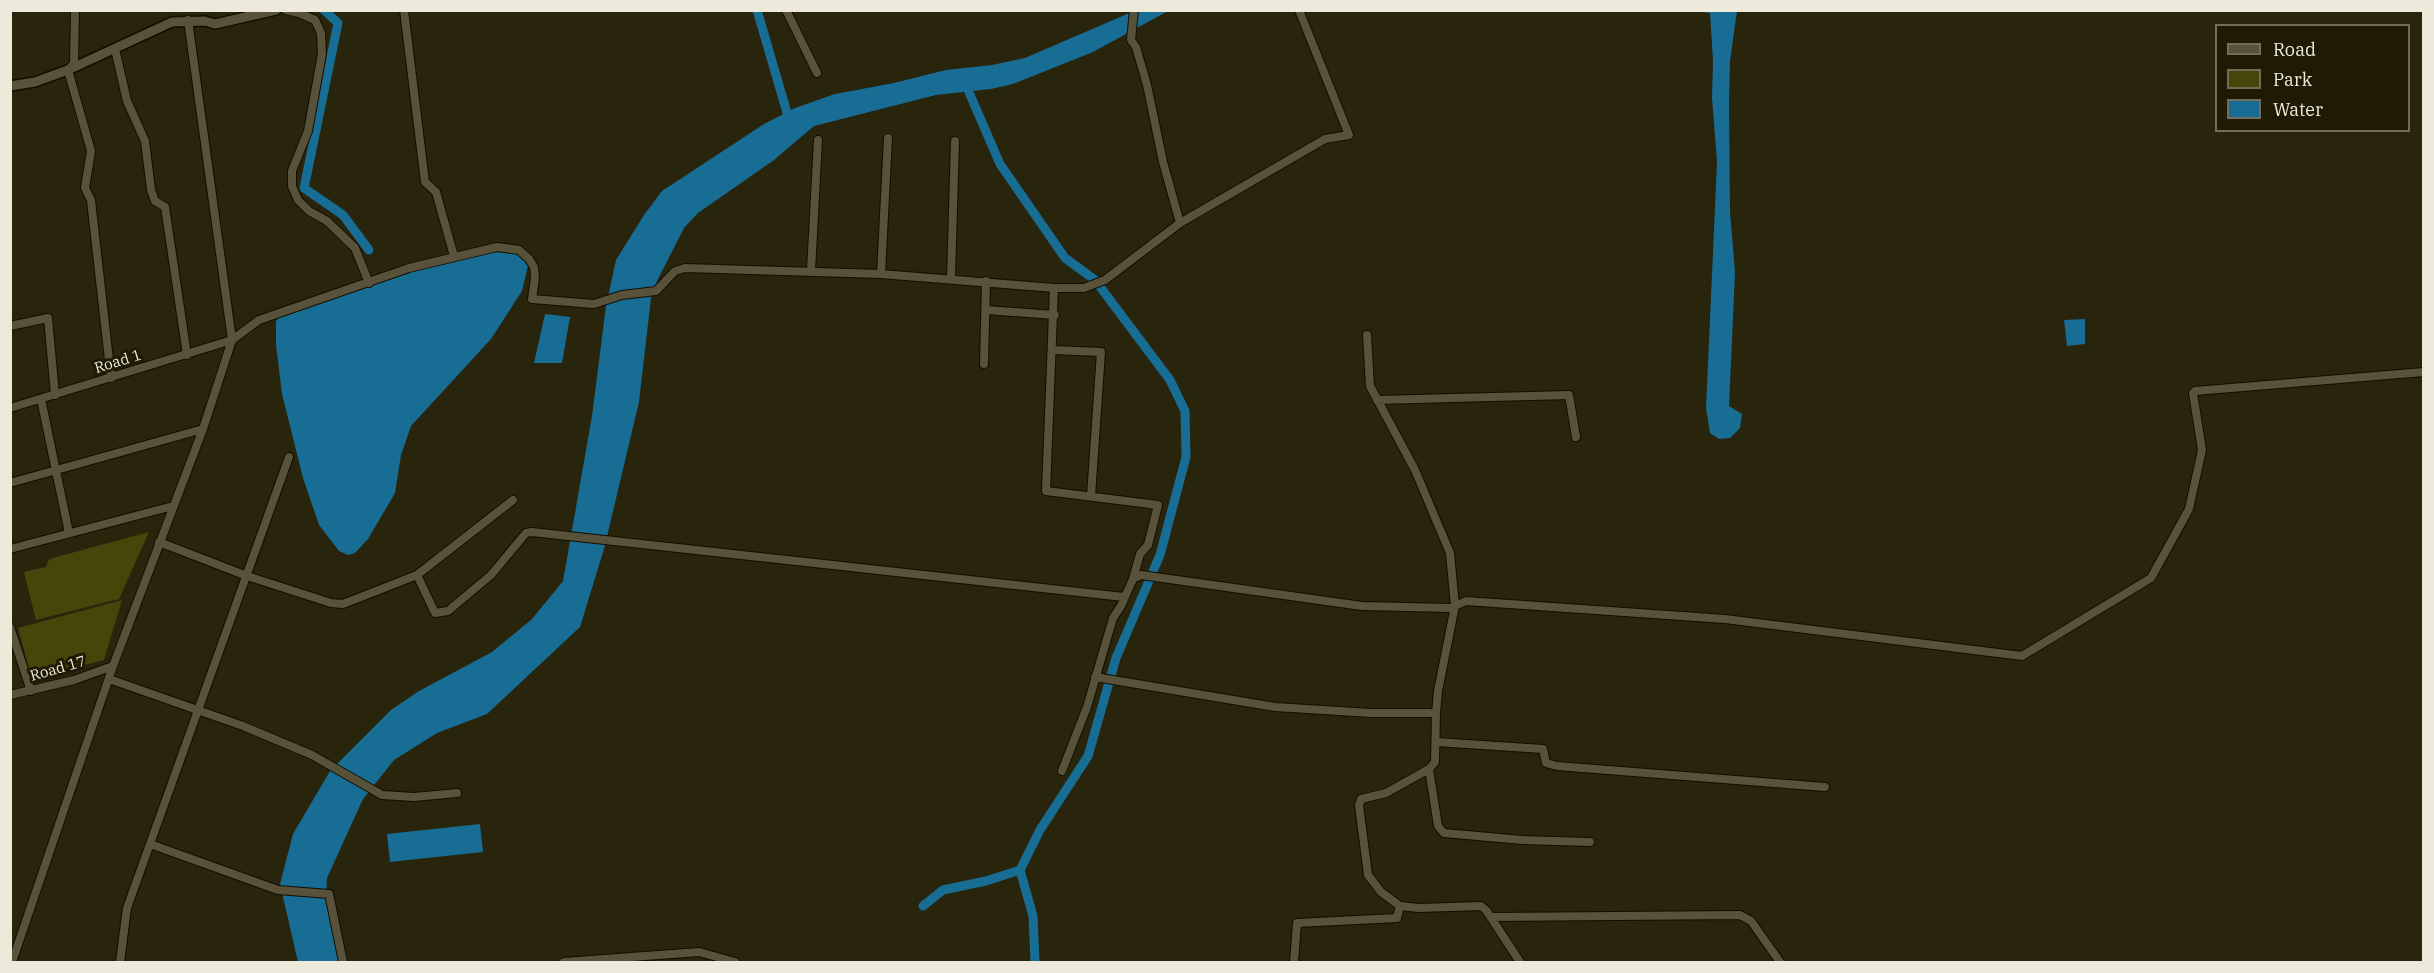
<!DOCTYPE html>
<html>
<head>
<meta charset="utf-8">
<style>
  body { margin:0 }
  #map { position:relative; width:2434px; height:973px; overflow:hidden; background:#29240c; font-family:"IBM Plex Serif",serif }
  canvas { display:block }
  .frame { position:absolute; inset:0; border:12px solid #edeadc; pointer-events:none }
  .legend { position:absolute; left:2215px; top:24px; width:195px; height:108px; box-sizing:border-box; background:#1f1a03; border:2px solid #716d5a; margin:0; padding:8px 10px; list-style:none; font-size:18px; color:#edeadc }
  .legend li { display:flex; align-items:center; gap:12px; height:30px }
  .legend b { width:30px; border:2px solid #716d5a }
</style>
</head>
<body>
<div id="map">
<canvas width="2434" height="973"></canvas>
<div class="frame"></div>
<ul class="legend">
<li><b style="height:8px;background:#575239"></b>Road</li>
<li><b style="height:16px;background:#454609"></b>Park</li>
<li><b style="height:16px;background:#186d95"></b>Water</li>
</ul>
</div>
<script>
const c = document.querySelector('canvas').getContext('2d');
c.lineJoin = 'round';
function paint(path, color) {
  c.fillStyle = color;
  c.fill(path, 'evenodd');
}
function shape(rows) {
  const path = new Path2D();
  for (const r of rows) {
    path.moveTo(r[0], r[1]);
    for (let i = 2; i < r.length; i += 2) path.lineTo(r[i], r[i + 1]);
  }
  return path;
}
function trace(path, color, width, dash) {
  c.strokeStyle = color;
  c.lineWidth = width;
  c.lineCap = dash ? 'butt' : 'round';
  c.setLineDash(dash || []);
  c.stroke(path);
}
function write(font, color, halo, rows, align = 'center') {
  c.font = font + ' "IBM Plex Serif",serif';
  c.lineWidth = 6;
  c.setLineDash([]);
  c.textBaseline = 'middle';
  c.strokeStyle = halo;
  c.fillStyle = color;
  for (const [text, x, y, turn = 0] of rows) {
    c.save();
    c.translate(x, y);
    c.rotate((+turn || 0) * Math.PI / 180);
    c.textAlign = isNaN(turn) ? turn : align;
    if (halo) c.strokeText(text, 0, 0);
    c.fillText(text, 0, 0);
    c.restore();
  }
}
paint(shape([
  [149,532,119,599,36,620,24,572,46,567,49,559],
  [122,600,104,660,32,679,18,628]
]), '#454609');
paint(shape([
  [1134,11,1168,11,1093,52,1013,84,991,89,936,95,814,126,774,160,698,213,684,228,657,281,651,298,639,402,604,549,580,627,487,714,437,733,394,760,363,799,327,878,326,899,340,962,298,962,280,884,293,834,330,771,391,710,419,691,492,652,532,619,563,581,592,416,606,306,616,260,644,215,662,191,764,124,795,108,835,94,894,83,946,70,992,65,1025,58],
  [1692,11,1737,11,1730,61,1729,102,1730,212,1735,272,1729,406,1742,414,1740,428,1730,438,1719,439,1710,433,1706,408,1717,162,1712,98,1713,61,1710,13],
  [492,251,517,253,524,259,528,266,522,291,491,339,411,426,401,455,395,493,368,539,355,553,348,555,339,551,319,525,303,478,282,394,276,345,276,321,279,317,414,270],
  [545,314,570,317,562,363,534,363],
  [2085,319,2085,344,2067,346,2064,320],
  [480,824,483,852,390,862,387,834]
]), '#186d95');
trace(shape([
  [324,10,338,23,304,188,343,215,369,250],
  [757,10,790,123],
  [965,83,1000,164,1065,258,1095,280,1170,380,1185,411,1186,457,1160,555,1116,658,1088,756,1040,830,1020,870,1033,916,1035,962],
  [923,906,943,890,986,881,1020,870]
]), '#186d95', 9);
const minor = shape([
  [75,10,74,63,68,70,91,151,85,188,91,200,111,378],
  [286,10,299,13,315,20,321,33,322,54,308,131,292,171,292,186,298,200,309,211,327,221,355,248,369,283],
  [404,10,425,182,436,192,454,256],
  [786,10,817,73],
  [1134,10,1131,40,1136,47,1147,85,1163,162,1180,223],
  [115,49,127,101,145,141,151,190,155,201,165,207,187,355],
  [811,271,818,140],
  [881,274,888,138],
  [951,278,955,141],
  [1054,288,1046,491,1158,505,1148,545,1140,554,1133,579],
  [986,310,1055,315],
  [10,326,48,318,55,395],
  [1053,350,1101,352,1091,496],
  [984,364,986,281],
  [41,399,69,533],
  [1377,400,1569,395,1576,437],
  [10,408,232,340,259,320,409,268,497,247,519,250,529,259,534,267,535,278,532,299,594,304,622,295,656,291,675,271,685,268,881,274,1054,288,1084,288,1105,280,1180,223,1325,139,1349,135,1299,10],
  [10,483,203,429],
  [159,542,247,576,331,603,343,604,417,575,513,500],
  [10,549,173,506],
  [417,575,435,613,448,611,491,575,526,533,532,532,1124,597],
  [10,627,31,691],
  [1095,677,1275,707,1371,713,1436,713,1438,691,1455,606,1450,553,1415,470,1370,386,1367,335],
  [109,679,243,726,312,755,382,795,414,797,457,793],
  [10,695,74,680,113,666],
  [1436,713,1435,762,1429,769,1386,793,1361,799,1359,805,1368,875,1381,892,1400,906,1419,908,1481,906,1486,910,1520,962],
  [1436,742,1543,749,1546,763,1557,766,1825,787],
  [1429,769,1438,826,1444,833,1522,840,1590,842],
  [1062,771,1087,707,1113,618,1121,606,1133,579,1141,575,1362,606,1451,608,1466,601,1725,619,2022,656,2151,578,2189,509,2202,450,2193,393,2195,391,2424,372],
  [150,844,278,890,329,894,343,962],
  [1491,917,1740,915,1751,921,1780,962],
  [12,962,113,666,203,429,232,340,188,20],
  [120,962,127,908,289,457],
  [564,962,699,952,735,962],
  [1294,962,1297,923,1397,918,1400,906]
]);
const tertiary = shape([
  [10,86,35,82,68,70,172,22,205,21,215,24,276,10]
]);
trace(minor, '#120d00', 10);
trace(tertiary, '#120d00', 12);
trace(minor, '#575239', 8);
trace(tertiary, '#575239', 9);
write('15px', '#edeadc', '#1f1a03', [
  ["Road 1",118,362,-17],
  ["Road 17",58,669,-16]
]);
</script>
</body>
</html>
